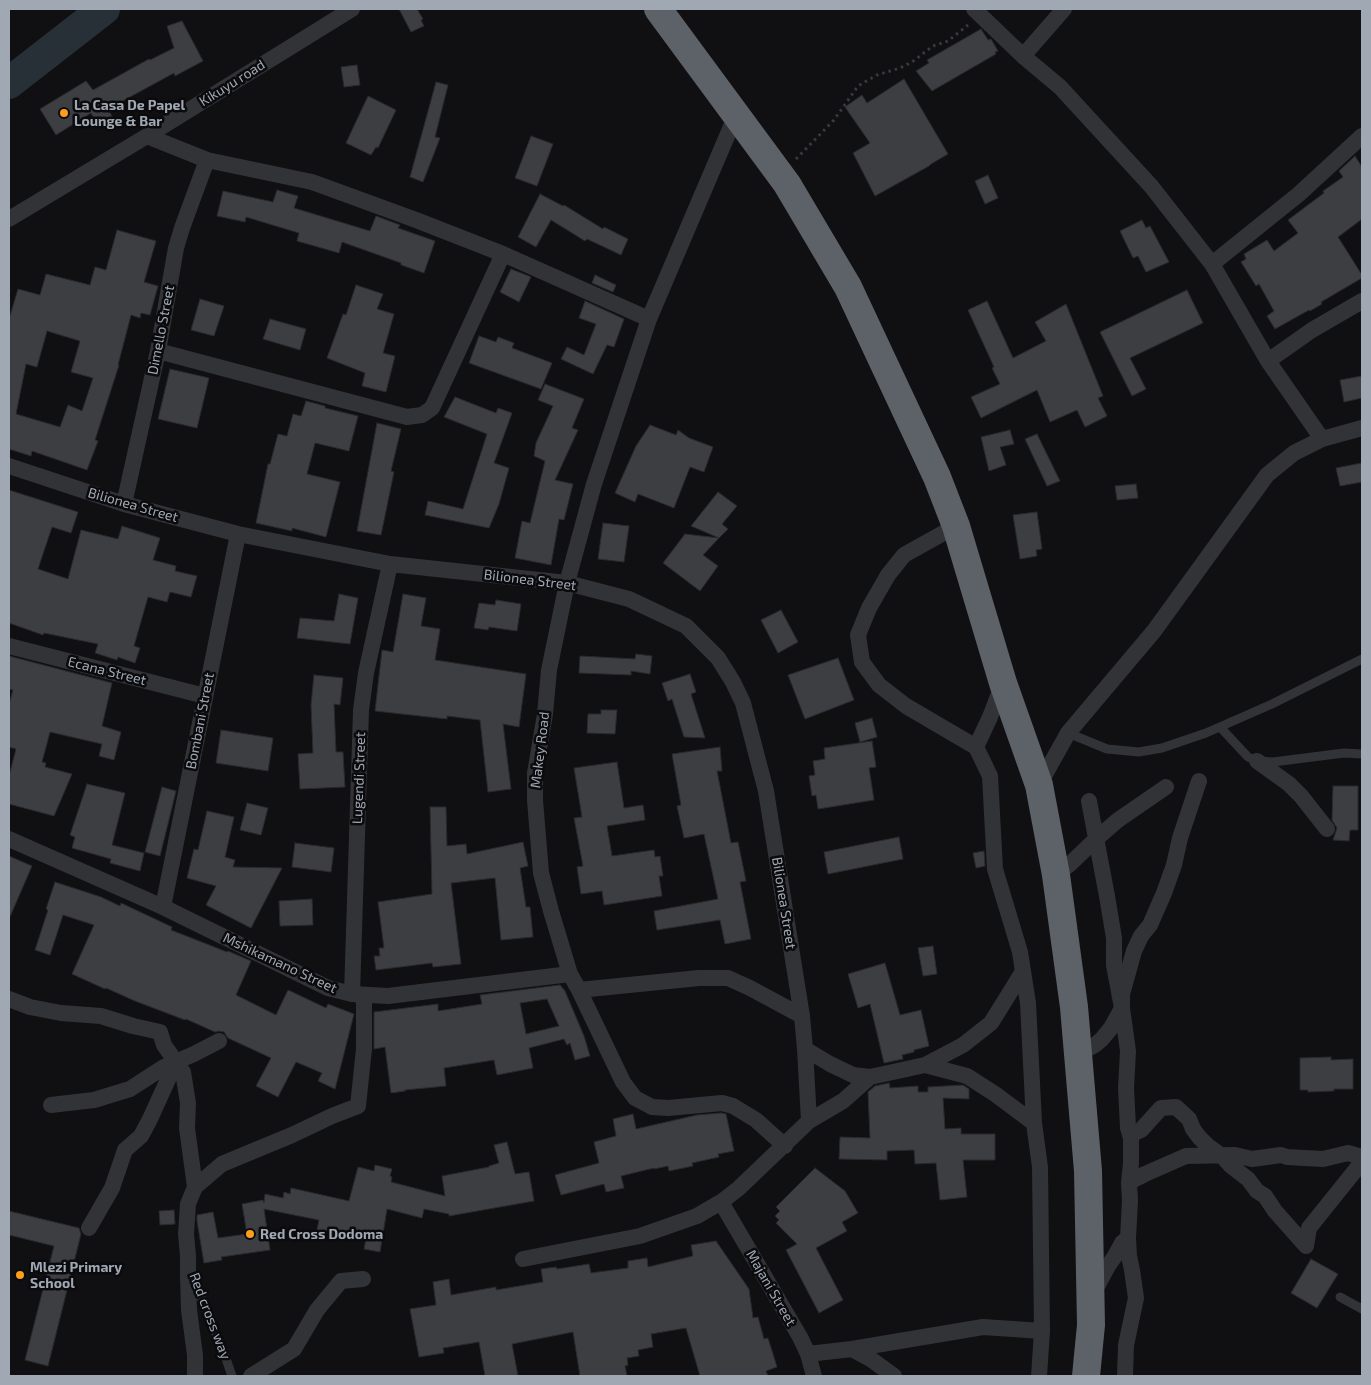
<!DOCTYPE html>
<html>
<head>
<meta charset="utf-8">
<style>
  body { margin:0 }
  #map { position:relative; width:1371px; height:1385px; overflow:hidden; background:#101012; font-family:"Exo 2",sans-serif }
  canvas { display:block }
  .frame { position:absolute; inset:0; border:10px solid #a0a8b4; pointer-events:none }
</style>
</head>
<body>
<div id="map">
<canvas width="1371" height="1385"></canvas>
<div class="frame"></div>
</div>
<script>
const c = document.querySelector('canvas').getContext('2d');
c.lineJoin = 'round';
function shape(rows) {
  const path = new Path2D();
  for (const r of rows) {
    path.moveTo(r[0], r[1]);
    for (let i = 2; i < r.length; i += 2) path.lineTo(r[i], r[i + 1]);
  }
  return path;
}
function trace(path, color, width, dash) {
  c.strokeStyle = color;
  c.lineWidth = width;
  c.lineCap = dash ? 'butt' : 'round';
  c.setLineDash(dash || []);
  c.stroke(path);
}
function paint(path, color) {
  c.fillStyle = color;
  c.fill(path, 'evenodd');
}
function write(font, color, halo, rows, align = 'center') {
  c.font = font + ' "Exo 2",sans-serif';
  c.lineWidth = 5;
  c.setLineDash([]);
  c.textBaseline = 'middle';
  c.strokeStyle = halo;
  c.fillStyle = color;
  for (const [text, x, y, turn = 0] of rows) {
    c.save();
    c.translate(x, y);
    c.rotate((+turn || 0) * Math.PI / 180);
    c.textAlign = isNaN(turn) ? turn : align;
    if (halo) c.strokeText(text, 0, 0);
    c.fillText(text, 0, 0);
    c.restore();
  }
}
trace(shape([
  [9,83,104,9]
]), '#263036', 32);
const building = shape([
  [399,9,417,9,423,19,421,20,424,26,411,32,399,9],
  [182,21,203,61,175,76,174,73,108,109,114,120,99,128,91,113,56,135,40,109,86,81,93,90,149,59,150,60,174,48,167,26,182,21],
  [981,29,988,40,991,39,998,51,995,52,996,54,932,91,916,71,929,63,927,60,981,29],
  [357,65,360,85,344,87,341,67,357,65],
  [904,79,948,154,931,164,929,166,875,196,853,153,870,143,845,107,862,95,867,103,904,79],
  [436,82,448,85,435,137,440,138,423,182,410,177,436,82],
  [368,96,396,110,378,148,376,147,371,155,346,143,368,96],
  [531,136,553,144,537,186,515,178,531,136],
  [1355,156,1362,167,1362,219,1338,237,1362,275,1362,278,1321,302,1322,304,1310,311,1309,310,1275,329,1267,316,1274,311,1259,284,1256,286,1241,262,1246,259,1244,254,1267,240,1274,251,1298,233,1288,220,1324,193,1323,191,1343,177,1339,171,1355,156],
  [988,175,998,198,985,204,975,181,988,175],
  [277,190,298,196,294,208,370,231,376,216,400,225,398,228,435,241,424,273,401,265,401,263,342,242,339,253,297,241,299,233,246,217,245,222,217,216,223,191,273,202,277,190],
  [540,194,563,206,564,205,603,229,604,227,628,239,621,255,587,239,585,241,551,220,536,247,518,237,540,194],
  [1142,220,1146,228,1150,226,1169,262,1146,272,1138,256,1133,258,1120,231,1142,220],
  [117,230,156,241,144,282,158,286,150,315,141,313,140,318,131,315,118,365,119,365,95,440,98,441,87,470,32,451,31,456,9,449,9,319,18,289,40,295,46,274,90,285,95,267,106,270,117,230],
  [47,331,80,341,71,372,93,378,82,411,68,405,60,427,16,414,26,364,37,367,47,331],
  [511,269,531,277,519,302,500,292,511,269],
  [595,275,616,285,613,292,592,283,595,275],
  [356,285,383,294,377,309,394,314,383,353,395,356,386,392,362,386,365,373,327,358,343,314,346,315,356,285],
  [1187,290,1203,323,1130,358,1146,389,1132,396,1100,332,1187,290],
  [200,299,224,306,214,336,191,330,200,299],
  [585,301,624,319,614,347,607,345,593,374,561,359,567,347,584,355,596,324,579,318,585,301],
  [987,301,1013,358,1046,341,1035,322,1066,304,1103,396,1098,398,1107,416,1085,427,1077,410,1050,422,1037,390,981,418,971,397,1000,384,992,368,994,367,968,310,987,301],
  [270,319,306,329,300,350,263,339,270,319],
  [479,336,496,342,498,337,514,343,512,348,552,363,541,389,469,363,479,336],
  [170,369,209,378,197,428,158,419,170,369],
  [1362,376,1362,398,1344,402,1340,380,1362,376],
  [545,384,584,399,572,428,578,430,555,480,573,484,564,520,559,519,551,565,515,558,522,521,530,523,545,461,534,456,536,443,553,406,538,400,545,384],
  [455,397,496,413,498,408,512,413,494,463,509,468,499,504,489,528,425,515,428,501,463,509,487,434,444,417,455,397],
  [306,401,325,406,325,408,358,416,349,451,315,443,307,474,340,482,326,537,292,528,292,531,256,523,268,464,270,464,278,434,287,436,293,414,301,416,306,401],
  [377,423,401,429,391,471,394,472,381,535,357,531,377,423],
  [650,425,676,435,678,430,689,438,713,447,704,472,690,467,674,508,638,494,635,502,615,493,636,446,650,425],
  [1010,430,1014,444,1000,447,1006,465,989,471,981,437,1010,430],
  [1037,434,1060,481,1047,486,1025,439,1037,434],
  [1362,463,1362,482,1340,486,1336,468,1362,463],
  [1136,484,1138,498,1117,500,1115,486,1136,484],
  [9,490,78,512,71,533,52,527,38,569,68,579,81,530,118,539,122,526,160,538,153,560,176,566,175,571,197,576,191,597,170,592,167,602,148,597,134,646,140,648,135,663,118,657,117,660,95,653,98,644,44,633,43,635,9,623,9,490],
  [718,492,737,506,722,524,728,529,719,538,691,526,718,492],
  [1037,512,1042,549,1036,550,1037,556,1020,559,1013,515,1037,512],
  [603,523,629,526,624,562,598,559,603,523],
  [685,534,719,538,703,555,718,566,700,591,663,563,685,534],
  [339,594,358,598,350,644,297,638,300,618,334,621,339,594],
  [403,594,426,598,421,626,440,629,435,660,526,674,519,727,503,724,511,789,488,792,480,720,447,716,447,719,375,711,382,650,393,652,403,594],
  [496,600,521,604,517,631,489,627,488,630,474,628,479,603,495,605,496,600],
  [781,610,798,642,778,653,761,620,781,610],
  [636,654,652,656,650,674,631,671,631,675,579,673,580,656,635,659,636,654],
  [9,656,112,683,102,726,121,732,114,760,99,756,102,744,50,732,42,762,46,763,45,767,72,774,54,816,9,804,9,776,16,749,9,747,9,704,13,690,9,689,9,656],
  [838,658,854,700,805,719,788,675,838,658],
  [690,674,696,692,691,694,705,738,684,737,672,699,668,701,662,683,690,674],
  [314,675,343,678,340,705,334,704,336,752,343,752,345,787,300,789,298,754,313,753,311,705,314,675],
  [601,710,617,710,615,734,587,733,588,714,601,714,601,710],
  [872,718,877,737,860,742,855,723,872,718],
  [221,730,273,738,268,771,216,763,221,730],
  [872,741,876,767,869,768,874,800,818,809,816,795,812,796,809,776,815,775,813,761,825,759,824,748,872,741],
  [720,747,722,771,717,771,731,843,738,842,746,881,740,882,751,939,725,944,720,920,657,930,654,911,718,899,704,834,684,838,677,806,681,805,672,754,720,747],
  [617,762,624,808,643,805,645,820,607,826,612,856,654,850,655,857,660,856,663,876,659,876,662,896,604,905,602,891,581,894,577,867,583,866,574,818,582,817,574,768,617,762],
  [87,784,125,793,112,845,144,853,140,871,110,863,111,859,72,848,75,837,70,835,87,784],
  [1333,786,1358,786,1358,830,1350,830,1349,841,1333,840,1337,828,1332,820,1333,786],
  [162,787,176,791,160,856,145,852,162,787],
  [247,803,268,808,261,835,240,830,247,803],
  [430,807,446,807,447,846,466,844,467,854,523,842,528,866,520,868,526,907,530,907,533,937,501,940,495,878,451,883,461,964,433,967,432,963,376,970,374,956,380,956,379,948,384,948,378,902,432,894,430,807],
  [207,811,234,817,225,857,235,860,233,867,282,868,251,928,206,905,216,886,187,878,194,849,198,850,207,811],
  [899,837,903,859,828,874,824,852,899,837],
  [295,843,334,848,331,872,292,867,295,843],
  [984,851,985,866,976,868,973,853,984,851],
  [9,856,32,866,9,919,9,856],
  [55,882,101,897,120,906,121,903,172,927,171,930,227,952,228,951,251,961,236,995,276,1015,288,990,326,1008,328,1004,354,1014,335,1089,318,1081,322,1073,296,1062,278,1097,256,1086,271,1058,228,1038,224,1032,219,1031,215,1032,186,1019,185,1020,135,1001,106,988,105,989,72,974,94,925,63,915,50,955,35,950,48,910,46,909,55,882],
  [312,899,313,925,280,926,279,901,312,899],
  [933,946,937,974,923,976,918,948,933,946],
  [885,963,900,1015,921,1010,929,1046,914,1050,914,1052,902,1055,903,1059,884,1063,870,1004,858,1008,848,974,885,963],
  [560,985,565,991,584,1036,590,1056,575,1060,570,1043,567,1045,564,1039,529,1048,533,1068,497,1075,494,1060,444,1068,446,1086,405,1090,405,1091,391,1093,385,1047,374,1049,374,1012,438,1004,438,1011,482,1004,480,995,560,985],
  [547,999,559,1026,526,1034,520,1003,547,999],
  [1331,1057,1331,1060,1353,1059,1353,1089,1334,1089,1334,1091,1308,1092,1308,1090,1300,1090,1300,1058,1331,1057],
  [889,1083,890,1088,918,1086,918,1092,928,1092,928,1087,963,1085,969,1089,969,1099,943,1098,945,1129,961,1128,961,1134,995,1134,995,1160,963,1160,967,1197,940,1200,936,1163,915,1164,914,1150,887,1151,887,1160,839,1159,840,1137,870,1138,868,1092,875,1086,889,1083],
  [721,1113,726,1114,734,1151,718,1154,719,1157,692,1163,693,1166,669,1171,668,1166,654,1169,654,1168,621,1176,624,1188,606,1192,604,1184,561,1195,555,1175,599,1163,594,1142,616,1136,613,1119,633,1114,636,1129,697,1115,721,1113],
  [507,1142,515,1174,529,1172,534,1201,449,1216,449,1214,424,1209,422,1218,387,1209,380,1252,364,1249,366,1239,317,1230,319,1220,264,1209,270,1250,221,1257,222,1260,204,1263,197,1221,197,1215,213,1212,218,1238,247,1234,242,1204,263,1200,264,1203,265,1194,283,1198,284,1192,290,1194,291,1188,349,1201,358,1167,374,1171,375,1165,392,1169,390,1176,392,1177,391,1182,445,1196,442,1176,489,1167,489,1166,499,1163,494,1145,507,1142],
  [815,1168,845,1191,858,1213,842,1222,847,1231,816,1248,843,1300,819,1313,786,1250,797,1244,776,1223,779,1220,775,1216,780,1211,776,1207,815,1168],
  [174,1210,175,1224,160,1225,159,1211,174,1210],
  [9,1211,79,1228,81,1234,48,1366,25,1360,54,1246,9,1235,9,1211],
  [716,1241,749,1289,753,1318,758,1317,764,1339,768,1338,777,1367,766,1371,768,1376,700,1376,686,1328,651,1334,653,1347,638,1350,639,1356,627,1358,628,1365,625,1366,627,1376,580,1376,573,1332,512,1344,518,1376,485,1376,479,1342,443,1348,444,1353,419,1357,410,1309,436,1305,433,1282,449,1279,451,1295,496,1287,496,1290,543,1282,541,1269,556,1267,557,1269,589,1264,591,1273,628,1268,628,1261,647,1258,648,1267,693,1256,691,1245,716,1241],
  [1311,1259,1338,1274,1317,1308,1291,1293,1311,1259]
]);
paint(building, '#3c3e42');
trace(building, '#2a2a2e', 1);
trace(shape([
  [796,159,834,120,858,86,877,75,900,68,912,62,933,46,948,41,968,25]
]), '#373a3e', 3, [2.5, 4]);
trace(shape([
  [1220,727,1248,757,1257,761,1273,762,1344,753,1362,754],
  [1068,733,1107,749,1139,752,1162,748,1206,733,1272,704,1362,659],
  [193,1274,203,1303,223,1350,232,1376],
  [1340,1297,1362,1309]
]), '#313337', 9);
trace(shape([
  [974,9,1023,56,1060,87,1151,186,1212,264,1268,361,1322,439],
  [1023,56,1064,9],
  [736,115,649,319,594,484,567,583,549,670,545,714,535,773,535,800,541,873,551,911,570,974,579,990,623,1082,635,1098,652,1107,668,1108,722,1103,733,1106,756,1120,785,1146],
  [147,136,207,160,312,182,416,220,503,254,649,319],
  [9,219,147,136,352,9],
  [1212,264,1299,194,1362,136],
  [158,351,407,417,422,415,432,408,503,254],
  [1268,361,1312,330,1362,301],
  [9,466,124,504,238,534,390,564,567,583,629,599,686,626,718,658,733,682,743,703,766,791,802,1016,805,1049,809,1121],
  [124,504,158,351,176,248,182,228,207,160],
  [956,526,904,555,888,575,869,608,858,635,862,662,879,685,906,706,976,747],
  [9,646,205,696],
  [1003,683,990,717,976,747,990,776,995,869,1020,952,1028,1003,1034,1123,1040,1167,1042,1331,1039,1376],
  [1257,761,1289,784,1301,796,1327,829],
  [1039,785,1068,733,1154,631,1267,475,1294,453,1322,439,1362,428],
  [1089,801,1107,896,1114,938,1114,965,1122,1008,1128,1051,1126,1088,1128,1128,1131,1138,1131,1163,1129,1182,1130,1201,1128,1238,1129,1256,1132,1270,1136,1298,1126,1345,1125,1376],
  [9,839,163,907,328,988,352,994,388,996,570,974],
  [1056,875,1070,864,1096,839,1118,820,1166,787],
  [163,907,238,534],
  [579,990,699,978,728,978,750,988,802,1016],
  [352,994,361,710,366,673,390,564],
  [9,999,30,1007,61,1013,101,1016,133,1026,160,1032,164,1045,183,1072,188,1103,187,1128,195,1187],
  [805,1049,830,1064,853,1075,870,1077,925,1065,963,1045,991,1023,1022,973],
  [1078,1054,1095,1045,1102,1039,1111,1028,1122,1008,1122,994,1134,951,1141,936,1150,925,1164,893,1174,865,1180,838,1199,781],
  [925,1065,967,1076,995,1094,1034,1123],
  [51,1105,94,1100,130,1089,164,1067,194,1054,219,1041],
  [1130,1135,1141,1130,1161,1108,1176,1107,1189,1119,1193,1129,1199,1137,1208,1146,1222,1156,1231,1166,1248,1179,1257,1191,1265,1196,1275,1211,1306,1246,1309,1228,1362,1162],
  [1129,1182,1145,1174,1186,1156,1235,1155,1252,1159,1281,1155,1287,1157,1323,1159,1348,1153,1362,1157],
  [721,1202,800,1337,808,1354,814,1376],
  [89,1228,112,1188,125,1150,141,1136,150,1119,176,1062],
  [523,1259,640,1236,697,1216,721,1202,738,1189,809,1121,843,1101,870,1077],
  [1094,1292,1108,1266,1115,1256,1122,1243,1128,1238],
  [852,1349,872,1360,894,1376],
  [808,1354,852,1349,983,1327,1042,1331],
  [195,1376,195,1355,189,1310,188,1276,188,1256,186,1234,188,1204,195,1187,222,1164,292,1135,332,1116,358,1106,364,1049,364,1003,362,995],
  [251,1376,294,1349,317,1310,341,1281,363,1279]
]), '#313337', 16);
trace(shape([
  [658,9,787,184,848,287,937,477,956,526,1003,683,1039,785,1056,875,1074,1007,1088,1171,1091,1325,1086,1376]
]), '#5d6168', 28);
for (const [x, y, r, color] of [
  [64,113,5,"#fd9e1d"],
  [250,1234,5,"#fd9e1d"],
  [20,1275,5,"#fd9e1d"]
]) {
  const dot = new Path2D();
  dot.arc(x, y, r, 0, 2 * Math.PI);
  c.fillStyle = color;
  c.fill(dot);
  trace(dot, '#0b0b0d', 2);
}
write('14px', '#a0a8b4', '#0b0b0d', [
  ["Kikuyu road",232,83,-32],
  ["Dimello Street",161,330,-79],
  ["Bilionea Street",133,505,16],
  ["Bilionea Street",530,580,7],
  ["Ecana Street",107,671,14],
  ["Bombani Street",200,721,-79],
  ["Makey Road",540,750,-83],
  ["Lugendi Street",359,778,-88],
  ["Bilionea Street",784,903,81],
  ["Mshikamano Street",280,963,25],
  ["Majani Street",771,1288,60],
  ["Red cross way",210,1316,69]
]);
write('bold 14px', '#a0a8b4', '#0b0b0d', [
  ["La Casa De Papel",74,105],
  ["Lounge & Bar",74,121],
  ["Red Cross Dodoma",260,1234],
  ["Mlezi Primary",30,1267],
  ["School",30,1283]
], 'left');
</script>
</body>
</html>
